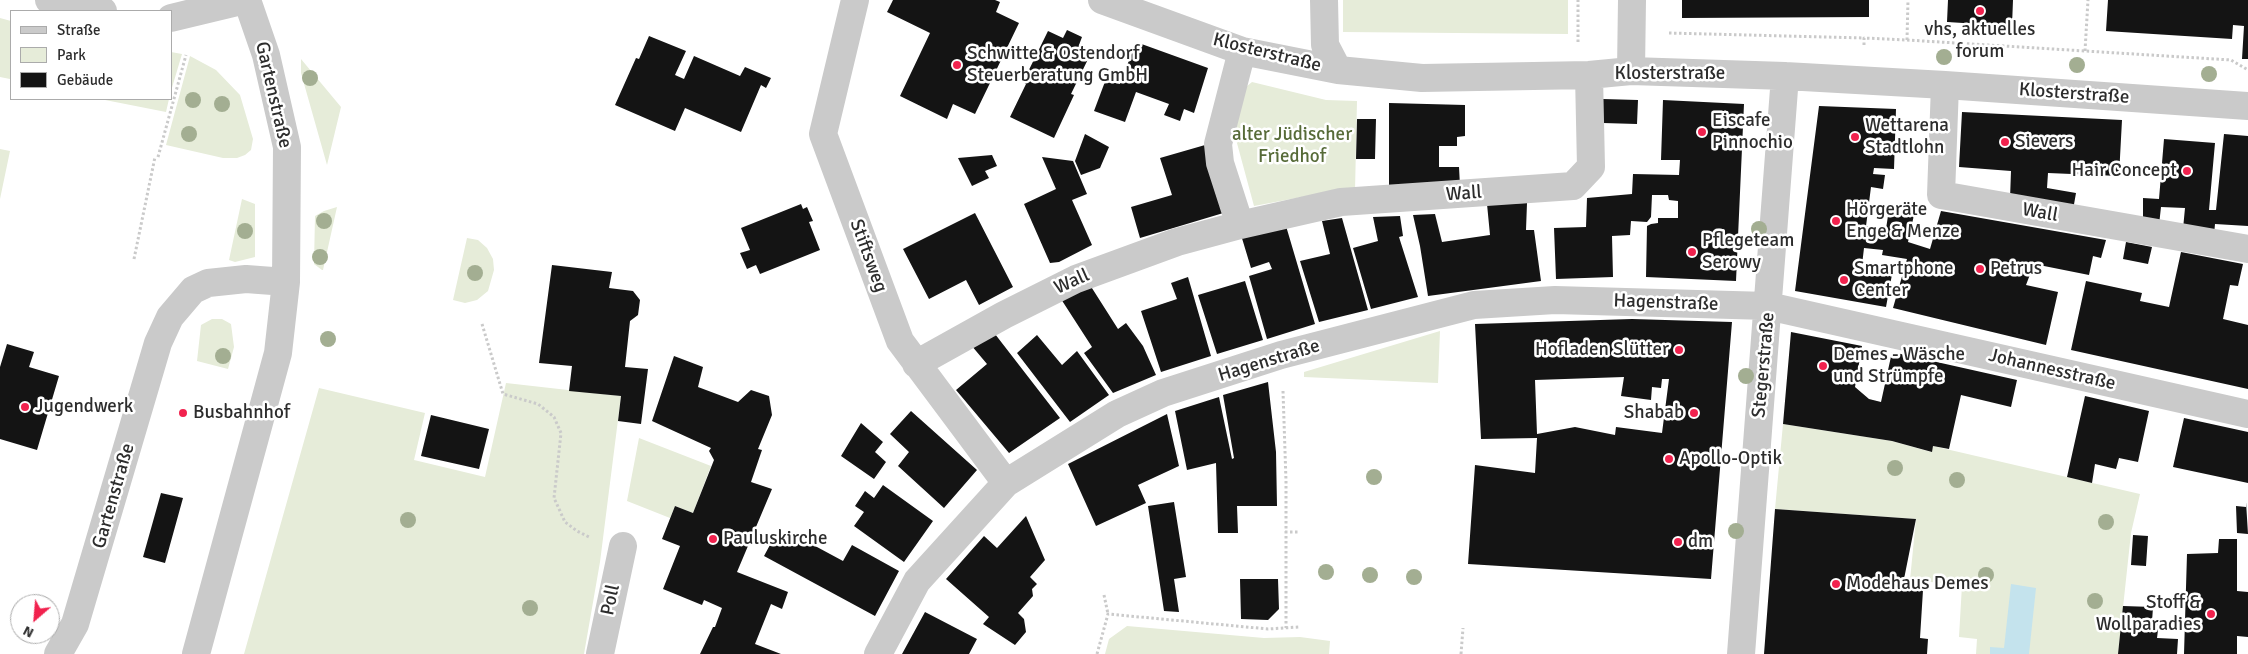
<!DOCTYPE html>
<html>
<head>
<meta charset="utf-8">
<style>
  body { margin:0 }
  #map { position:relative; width:2248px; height:654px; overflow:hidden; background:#fff; font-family:Signika,sans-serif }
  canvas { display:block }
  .legend { position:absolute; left:10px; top:10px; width:162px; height:90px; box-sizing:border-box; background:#fff; border:1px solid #ababab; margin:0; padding:6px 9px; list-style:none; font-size:15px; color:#2d2d2d }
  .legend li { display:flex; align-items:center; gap:10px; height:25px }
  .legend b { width:25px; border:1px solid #ababab }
  .north { position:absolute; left:10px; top:594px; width:50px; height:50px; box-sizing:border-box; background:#fff; border:1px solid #ababab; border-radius:50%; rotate:207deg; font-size:14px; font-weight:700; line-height:20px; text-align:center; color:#2d2d2d }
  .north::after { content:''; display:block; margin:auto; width:18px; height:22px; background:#f1224e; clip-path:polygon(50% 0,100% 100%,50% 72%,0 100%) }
</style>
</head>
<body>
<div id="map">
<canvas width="2248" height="654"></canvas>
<ul class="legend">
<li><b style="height:6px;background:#cacaca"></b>Straße</li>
<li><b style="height:14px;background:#e6ecd9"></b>Park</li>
<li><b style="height:14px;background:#141414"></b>Gebäude</li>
</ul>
<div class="north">N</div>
</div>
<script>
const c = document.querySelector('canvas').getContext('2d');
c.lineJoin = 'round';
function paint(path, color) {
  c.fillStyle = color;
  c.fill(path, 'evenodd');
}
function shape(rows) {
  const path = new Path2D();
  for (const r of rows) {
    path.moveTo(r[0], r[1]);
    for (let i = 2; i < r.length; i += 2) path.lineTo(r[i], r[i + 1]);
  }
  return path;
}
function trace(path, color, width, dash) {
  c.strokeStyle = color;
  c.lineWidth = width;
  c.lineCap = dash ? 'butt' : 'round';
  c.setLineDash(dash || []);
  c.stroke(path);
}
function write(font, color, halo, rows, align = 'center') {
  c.font = font + ' Signika,sans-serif';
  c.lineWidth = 5;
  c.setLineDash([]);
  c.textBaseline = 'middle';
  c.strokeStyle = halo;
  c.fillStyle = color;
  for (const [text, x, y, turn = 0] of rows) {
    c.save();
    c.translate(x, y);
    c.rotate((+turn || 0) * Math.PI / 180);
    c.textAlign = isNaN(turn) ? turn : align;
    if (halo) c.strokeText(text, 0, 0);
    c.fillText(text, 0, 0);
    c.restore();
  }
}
paint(shape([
  [1343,0,1568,0,1568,34,1343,32],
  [0,18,11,21,10,79,0,77],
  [171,52,182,54,171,91],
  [190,56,216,70,240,95,253,139,251,150,245,155,237,158,223,158,166,145],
  [301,59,341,107,327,165,301,73],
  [1252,82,1326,100,1357,101,1355,191,1339,190,1254,206,1231,121,1241,91],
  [100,99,169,99,166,112],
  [0,149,10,151,0,199],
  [242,199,255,204,255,257,235,262,229,260],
  [337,207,323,270,322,270,314,264,315,216,324,211],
  [467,238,478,240,487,248,493,259,494,270,488,291,477,300,465,303,453,300],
  [212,319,222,319,231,324,234,347,228,369,197,361,201,325],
  [1440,331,1438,383,1304,377,1304,372],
  [506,383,621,396,600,562,584,654,244,654,319,388,425,413,414,460,485,477],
  [1783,424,1892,441,1931,452,1933,446,2140,494,2131,533,2118,654,1976,654,1977,639,1959,637,1962,585,1910,580,1916,519,1775,509],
  [639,438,711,466,693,513,675,506,670,518,627,501],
  [1127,626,1264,638,1300,637,1330,641,1329,654,1105,654,1109,639]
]), '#e6ecd9');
paint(shape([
  [2011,584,2036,588,2029,654,1990,654,1990,647,2004,648]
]), '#c4e3ed');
paint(shape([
  [893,0,995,0,1000,2,996,12,1019,23,975,114,953,104,947,119,900,96,930,33,887,12],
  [1682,0,1869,0,1869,17,1682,18],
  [1948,0,2013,0,2012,26,1947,22],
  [2108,0,2248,0,2248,59,2242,59,2244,26,2233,25,2232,39,2106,31],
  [1067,30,1082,37,1079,45,1092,51,1071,94,1074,95,1054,138,1010,117,1026,84,1023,82,1048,31,1063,38],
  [649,36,686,51,675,75,684,79,694,56,740,76,745,67,771,78,766,88,761,85,741,132,685,108,675,131,615,105,636,58,639,59],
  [1136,42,1208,68,1194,113,1184,109,1180,121,1164,115,1169,104,1136,92,1125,122,1094,111,1106,79,1120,84],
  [1603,99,1638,100,1637,124,1603,123],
  [1663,100,1744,104,1736,281,1646,277,1647,226,1651,224,1658,223,1658,218,1678,218,1678,201,1669,200,1668,195,1652,195,1651,217,1647,222,1631,221,1630,235,1612,236,1613,277,1556,279,1554,228,1586,227,1587,198,1632,194,1633,174,1679,175,1680,160,1661,160],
  [1389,103,1465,105,1465,136,1457,137,1457,146,1439,146,1439,167,1459,167,1460,186,1389,191],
  [1819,106,1896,109,1894,169,1874,168,1873,174,1885,175,1883,189,1871,187,1866,226,1886,229,1889,209,1914,215,1908,242,1930,249,1941,211,2106,240,2101,258,2093,256,2089,275,2034,264,2026,285,2058,292,2046,345,1893,308,1907,259,1882,255,1883,250,1864,248,1862,265,1893,269,1886,307,1795,291],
  [1962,112,2122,120,2119,176,2048,173,2047,188,2076,193,2073,210,2010,199,2011,171,1959,167],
  [1357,119,1376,119,1375,159,1356,159],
  [1085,134,1109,147,1100,168,1081,175,1075,161],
  [2224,134,2248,136,2248,226,2215,224,2214,235,2183,229,2185,208,2161,207,2159,225,2143,222,2143,198,2159,199,2164,139,2215,143,2209,210,2216,210],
  [1212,143,1230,211,1140,238,1131,207,1172,195,1160,158],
  [992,155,997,166,985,171,989,178,972,186,958,158],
  [1042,157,1073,161,1087,194,1072,200,1092,245,1059,262,1050,263,1024,204,1056,189],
  [1527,203,1526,230,1534,230,1541,281,1428,296,1420,246,1413,215,1435,214,1442,242,1490,235,1487,204],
  [801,204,803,209,807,207,813,221,809,222,820,250,760,274,756,265,747,269,740,253,750,250,741,228],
  [975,213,1013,287,979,305,966,280,929,299,903,249],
  [1400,216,1403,236,1399,237,1418,297,1371,309,1353,248,1378,241,1373,217],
  [1342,218,1368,310,1319,322,1300,261,1330,254,1322,221],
  [1286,226,1315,324,1267,339,1249,276,1272,269,1269,262,1251,268,1241,235],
  [2126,242,2152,247,2148,264,2123,259],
  [2181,252,2243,264,2238,286,2230,285,2223,319,2248,325,2248,389,2071,350,2086,281,2142,293,2140,301,2169,307],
  [552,265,612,272,609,288,633,291,640,300,638,315,630,321,625,367,648,369,641,424,618,421,621,396,569,391,572,366,539,363],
  [1188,277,1211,356,1161,372,1141,311,1177,299,1171,283],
  [1245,281,1263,340,1217,354,1198,295],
  [1090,285,1118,329,1126,323,1143,346,1156,375,1113,393,1084,353,1092,347,1061,299],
  [1632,319,1732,322,1711,579,1468,564,1475,465,1535,473,1537,438,1481,439,1475,324],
  [1624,377,1621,396,1651,400,1652,387,1661,388,1662,379,1669,379,1662,433,1616,427,1615,435,1575,427,1537,434,1535,380],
  [1791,332,1862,346,1855,387,1869,399,1881,402,1892,352,2017,380,2011,407,1961,395,1949,449,1933,446,1932,452,1892,441,1783,424],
  [995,334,1060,418,1009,453,956,390,987,364,971,345],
  [1037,335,1062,365,1077,351,1109,395,1070,422,1017,353],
  [7,344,34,352,29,367,59,376,37,450,0,439,0,367],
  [674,356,703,367,698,387,738,402,751,390,769,396,772,415,758,449,762,450,751,482,772,489,737,572,788,592,782,609,771,604,755,644,781,654,700,654,713,627,715,627,722,608,704,600,702,605,663,589,680,546,662,539,675,506,693,513,714,460,709,451,711,448,652,421],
  [1268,382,1276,452,1277,506,1237,506,1238,533,1218,533,1216,463,1187,470,1175,411,1219,397,1232,459,1234,458,1223,395],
  [2085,396,2149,411,2138,462,2119,458,2116,469,2095,464,2092,483,2067,477],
  [911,411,977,470,944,508,898,466,909,452,890,434],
  [1167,414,1179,466,1138,485,1146,503,1096,526,1068,464],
  [431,415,489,429,479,469,421,456],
  [2184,418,2248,432,2248,483,2173,467],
  [861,423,883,442,875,452,886,462,874,479,841,456],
  [883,485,933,521,904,562,854,526,864,512,855,506,865,491,874,498],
  [161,493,183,498,165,563,143,557],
  [1174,502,1186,577,1174,579,1179,612,1164,611,1148,506],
  [2246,502,2248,534,2237,533,2236,506,2246,507],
  [1775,509,1916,519,1902,589,1923,590,1920,638,1928,639,1927,654,1764,654],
  [1026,516,1045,560,1030,577,1037,584,1032,589,1033,596,1018,613,1024,619,1026,632,1015,645,983,624,989,617,946,579,984,536,997,548],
  [778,530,802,543,804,540,843,561,852,545,899,571,875,616,764,556],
  [2133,535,2148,536,2146,566,2131,565],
  [2219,539,2237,539,2237,591,2248,592,2248,637,2237,636,2237,654,2184,654,2187,554,2218,553],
  [1240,579,1278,579,1279,609,1268,620,1241,619],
  [2123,606,2153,607,2152,622,2159,622,2157,638,2178,639,2177,654,2118,654],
  [925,612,977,639,969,654,902,654]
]), '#141414');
trace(shape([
  [1669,33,1864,38],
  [1907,40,2231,60,2248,70],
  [1578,42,1578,0],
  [1864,45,1864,38,1907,40,1908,0],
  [2085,51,2088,0],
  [158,157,186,55],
  [134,259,155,157],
  [482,324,503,394,538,404,554,417,561,433,554,498,565,522,577,531,591,538],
  [1283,391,1286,481,1286,628],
  [1285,532,1300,532],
  [1104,595,1108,614],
  [1097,654,1108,614,1268,629,1299,627],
  [1461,654,1463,628]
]), '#cacaca', 3, [2.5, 2.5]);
trace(shape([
  [49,0,103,11],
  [855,0,823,134,900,341,1006,483],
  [1102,0,1242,51,1338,70,1422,78,1589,75,1631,71,1785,76,1945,85,2248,106],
  [1324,0,1325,45,1338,70],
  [171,18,246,0],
  [1631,71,1632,0],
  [1945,85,1941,195,2248,249],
  [1240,225,1220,163,1218,144,1242,51],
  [916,364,1004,315,1076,279,1177,242,1240,225,1341,202,1573,186,1591,167,1589,75],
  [58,654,75,624,158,343,170,317,193,290,208,283,246,279,286,282],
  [196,654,278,353,286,282,287,147,266,55,247,0],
  [600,654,623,546],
  [878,654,917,581,1006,483,1117,414,1163,393,1281,355,1474,305,1555,300,1768,306,2248,414],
  [1741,654,1785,76]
]), '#cacaca', 28);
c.fillStyle = '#a3ae92';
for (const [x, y] of [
  [1944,57],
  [2077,65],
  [2209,74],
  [310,78],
  [193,100],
  [222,104],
  [189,134],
  [324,221],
  [1759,229],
  [245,231],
  [320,257],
  [475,273],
  [328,339],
  [223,356],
  [1746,376],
  [1895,468],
  [1374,477],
  [1957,480],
  [408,520],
  [2106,522],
  [1736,531],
  [1326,572],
  [1370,575],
  [1986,575],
  [1414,577],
  [2095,601],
  [530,608]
]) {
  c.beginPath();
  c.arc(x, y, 8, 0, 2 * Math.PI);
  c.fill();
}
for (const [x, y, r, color] of [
  [1980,11,5,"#f1224e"],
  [957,65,5,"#f1224e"],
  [1702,132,5,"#f1224e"],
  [1855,137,5,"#f1224e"],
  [2005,142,5,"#f1224e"],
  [2187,171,5,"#f1224e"],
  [1836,221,5,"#f1224e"],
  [1692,252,5,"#f1224e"],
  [1980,269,5,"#f1224e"],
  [1844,280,5,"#f1224e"],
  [1679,350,5,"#f1224e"],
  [1823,366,5,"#f1224e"],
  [25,407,5,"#f1224e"],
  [183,413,5,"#f1224e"],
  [1694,413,5,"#f1224e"],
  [1669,459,5,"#f1224e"],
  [713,539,5,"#f1224e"],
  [1678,542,5,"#f1224e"],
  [1836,584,5,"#f1224e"],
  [2211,614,5,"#f1224e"]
]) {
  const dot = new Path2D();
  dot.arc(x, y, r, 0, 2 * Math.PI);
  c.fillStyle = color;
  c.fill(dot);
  trace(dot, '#fff', 2);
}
write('19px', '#2d2d2d', '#fff', [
  ["vhs, aktuelles",1980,30,"center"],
  ["forum",1980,52,"center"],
  ["Schwitte & Ostendorf",967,54],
  ["Steuerberatung GmbH",967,76],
  ["Eiscafe",1712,121],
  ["Pinnochio",1712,143],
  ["Wettarena",1865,126],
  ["Stadtlohn",1865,148],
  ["Sievers",2015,142],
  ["Hair Concept",2177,171,"right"],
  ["Hörgeräte",1846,210],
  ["Enge & Menze",1846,232],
  ["Pflegeteam",1702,241],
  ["Serowy",1702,263],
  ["Smartphone",1854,269],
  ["Center",1854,291],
  ["Petrus",1990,269],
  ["Hofladen Slütter",1669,350,"right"],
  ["Demes - Wäsche",1833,355],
  ["und Strümpfe",1833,377],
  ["Jugendwerk",35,407],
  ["Busbahnhof",193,413],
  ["Shabab",1684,413,"right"],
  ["Apollo-Optik",1679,459],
  ["Pauluskirche",723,539],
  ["dm",1688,542],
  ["Modehaus Demes",1846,584],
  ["Stoff &",2201,603,"right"],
  ["Wollparadies",2201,625,"right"]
], 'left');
write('19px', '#2d2d2d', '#fff', [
  ["Klosterstraße",1267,53,14],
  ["Klosterstraße",1670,74],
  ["Klosterstraße",2074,94,4],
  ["Gartenstraße",273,95,77],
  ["Wall",1464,194,-4],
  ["Wall",2040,213,10],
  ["Stiftsweg",868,256,70],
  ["Wall",1072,282,-24],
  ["Hagenstraße",1666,303,2],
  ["Hagenstraße",1269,361,-17],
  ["Stegerstraße",1764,365,-85],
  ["Johannesstraße",2052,370,13],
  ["Gartenstraße",114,496,-74],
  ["Poll",611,600,-78]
]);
write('19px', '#576b38', '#fff', [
  ["alter Jüdischer",1292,135],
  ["Friedhof",1292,157]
]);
</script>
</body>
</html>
